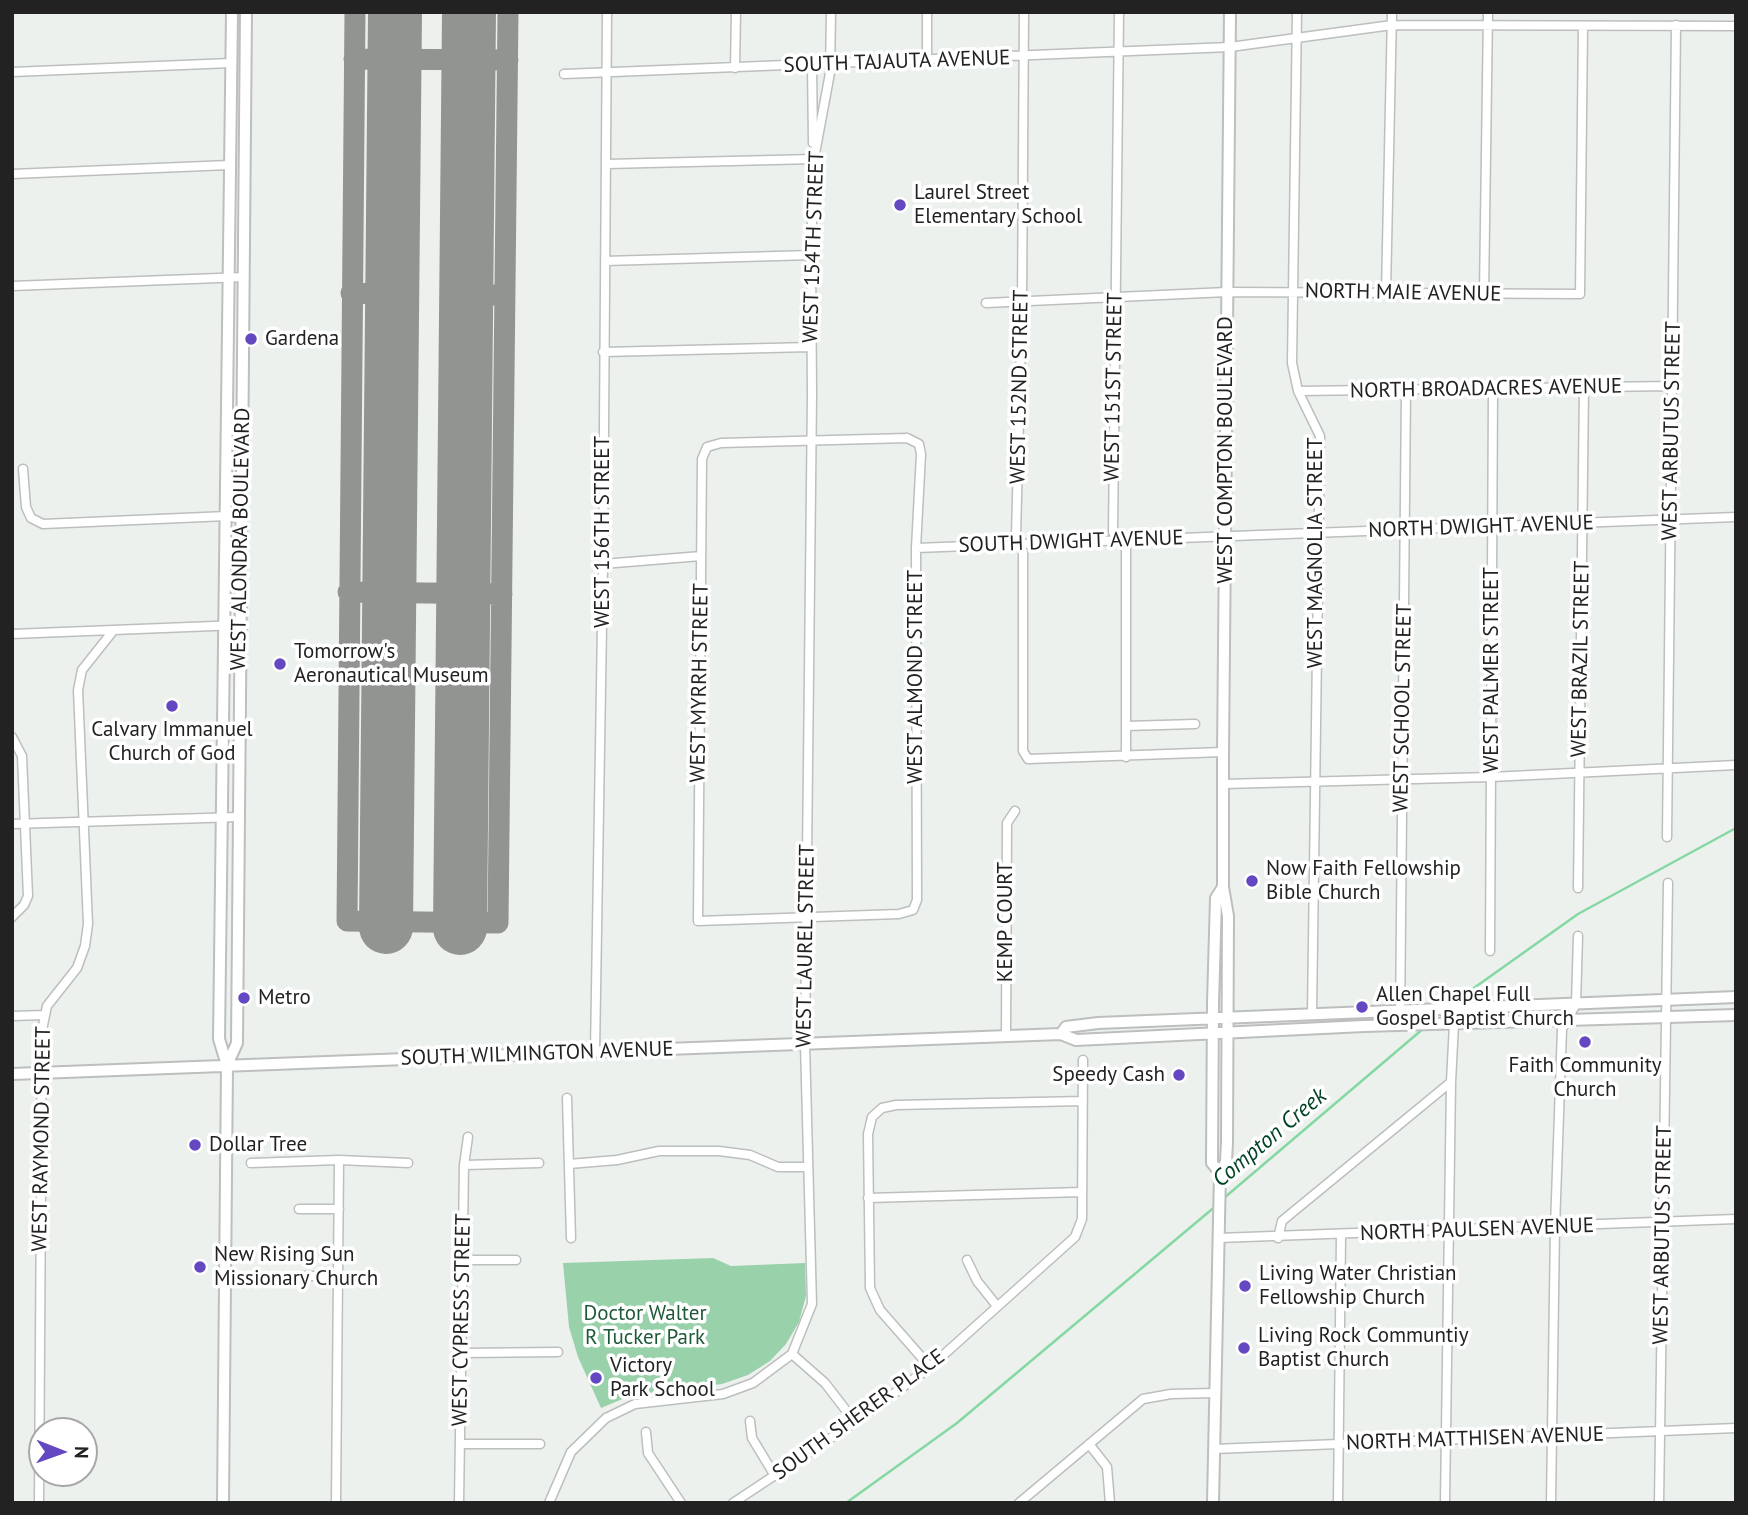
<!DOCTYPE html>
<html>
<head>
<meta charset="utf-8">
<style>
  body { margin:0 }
  #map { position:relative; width:1748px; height:1515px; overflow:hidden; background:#edf1ee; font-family:"PT Sans",sans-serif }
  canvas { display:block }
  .frame { position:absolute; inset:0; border:14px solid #212221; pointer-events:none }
  .north { position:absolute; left:28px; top:1417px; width:70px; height:70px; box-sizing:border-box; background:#fff; border:2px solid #a6a7a6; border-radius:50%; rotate:91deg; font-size:19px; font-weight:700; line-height:28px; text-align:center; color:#212221 }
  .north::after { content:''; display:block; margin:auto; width:24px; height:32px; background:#6448c1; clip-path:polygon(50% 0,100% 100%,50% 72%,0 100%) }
</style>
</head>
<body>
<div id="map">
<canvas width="1748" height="1515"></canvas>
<div class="frame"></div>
<div class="north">N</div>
</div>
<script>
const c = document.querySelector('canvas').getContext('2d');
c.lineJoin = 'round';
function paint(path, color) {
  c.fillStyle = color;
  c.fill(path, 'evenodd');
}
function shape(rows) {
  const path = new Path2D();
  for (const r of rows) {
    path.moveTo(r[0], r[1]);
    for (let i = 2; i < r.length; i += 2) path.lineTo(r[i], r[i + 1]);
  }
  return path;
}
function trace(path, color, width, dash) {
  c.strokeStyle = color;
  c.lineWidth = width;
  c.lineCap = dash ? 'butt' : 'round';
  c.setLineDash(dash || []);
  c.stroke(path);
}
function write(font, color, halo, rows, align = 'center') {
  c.font = font + ' "PT Sans",sans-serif';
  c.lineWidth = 7;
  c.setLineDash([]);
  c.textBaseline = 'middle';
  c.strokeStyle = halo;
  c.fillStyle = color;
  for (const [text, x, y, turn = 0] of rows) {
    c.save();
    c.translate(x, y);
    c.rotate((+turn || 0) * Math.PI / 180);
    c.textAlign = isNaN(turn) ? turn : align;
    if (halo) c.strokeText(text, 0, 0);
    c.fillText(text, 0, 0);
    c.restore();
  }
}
paint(shape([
  [713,1258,731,1266,805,1263,806,1296,799,1322,786,1344,770,1361,748,1375,722,1384,632,1395,601,1408,578,1357,569,1327,563,1263]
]), '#99d1ab');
trace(shape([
  [1450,1005,1578,914,1736,828],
  [1224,1198,1424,1028],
  [846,1503,957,1423,1217,1205]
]), '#85d8a2', 2.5);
trace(shape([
  [355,12,347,921,498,923,508,12],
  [354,59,508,60],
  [351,293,392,294],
  [466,295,505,295],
  [348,592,502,594]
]), '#929492', 21);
trace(shape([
  [386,927,395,12],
  [460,928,469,12]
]), '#929492', 54);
const minor = shape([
  [1024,12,1022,302,1016,536,1023,552,1023,751,1028,759,1223,752],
  [1119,12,1113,532,1126,549,1126,757],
  [1297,12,1292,363,1298,391,1320,436,1312,1014],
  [927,60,927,12],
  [812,65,813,143],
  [735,68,736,12],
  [12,72,231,63],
  [564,74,1230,47,1392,25,1736,26],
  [607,164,814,159,813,156],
  [12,174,229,165],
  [605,261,811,255],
  [12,286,244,277],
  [1386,293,1392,12],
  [1484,294,1488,12],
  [986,303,1227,292,1580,294,1583,26],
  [603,352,811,347],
  [1298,391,1673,386],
  [907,438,919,444,921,454,916,548,917,900,913,910,899,914,698,921,702,459,707,447,721,443,907,438],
  [23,469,26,507,31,518,43,524,227,516,241,519],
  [916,548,1736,517],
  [603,564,701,556],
  [12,634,239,625],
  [1126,726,1195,724],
  [12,737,22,756,28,896,24,905,12,917],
  [1223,784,1491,777,1736,765],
  [12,824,238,817],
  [1667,837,1676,25],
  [1578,888,1584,387],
  [1490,951,1493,389],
  [12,1016,44,1015],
  [1400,1025,1406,390],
  [1006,1036,1007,823,1015,811],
  [595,1052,603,564,607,12],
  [567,1098,571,1238],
  [251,1163,339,1160,408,1163],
  [569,1164,617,1160,659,1151,719,1151,750,1155,778,1167,808,1167],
  [464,1165,539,1163],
  [868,1198,1082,1192],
  [299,1209,339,1209],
  [1218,1238,1736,1219],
  [1278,1238,1282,1221,1451,1082],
  [462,1260,516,1260],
  [967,1260,977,1281,997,1306],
  [300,1276,339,1276],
  [463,1353,558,1352],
  [792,1354,825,1383,855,1422],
  [930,1367,880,1310,870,1288,868,1134,872,1117,882,1108,896,1105,1083,1101],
  [750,1421,752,1438,775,1476],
  [646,1432,648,1453,681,1503],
  [461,1444,540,1444],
  [1089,1444,1107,1467,1110,1503],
  [1214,1449,1736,1428],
  [39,1503,42,1030,47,1006,77,968,85,946,88,924,78,690,82,670,113,631],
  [336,1503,339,1160],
  [459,1503,464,1165,468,1137],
  [549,1503,571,1452,606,1418,635,1404,723,1394,753,1383,792,1354,812,1304,805,1044,812,394,811,255,814,159,830,73,831,12],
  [733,1503,855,1422,930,1367,1075,1237,1082,1219,1083,1060],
  [1019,1503,1143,1399,1171,1394,1215,1393],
  [1338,1503,1341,1235],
  [1445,1503,1451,1082,1454,1024,1465,1009],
  [1551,1503,1555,1227,1562,1029,1576,1004,1578,936],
  [1659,1503,1668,883]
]);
const secondary = shape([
  [1061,1034,1066,1027,1098,1023,1736,997],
  [227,1065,237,1043,246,12],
  [12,1074,1061,1034,1076,1040,1364,1026,1736,1015],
  [1220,1173,1212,1163,1213,1003,1216,898,1223,887],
  [223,1503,227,1065,219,1039,232,12],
  [1213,1503,1220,1173,1226,1162,1227,1142,1228,916,1223,887,1223,752,1230,12]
]);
trace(minor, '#bcbfbd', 11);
trace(secondary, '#bcbfbd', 14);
trace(minor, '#fff', 8);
trace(secondary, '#fff', 10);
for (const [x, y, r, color] of [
  [900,205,7,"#6448c1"],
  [251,339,7,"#6448c1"],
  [280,664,7,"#6448c1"],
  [172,706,7,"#6448c1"],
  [1252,881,7,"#6448c1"],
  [244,998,7,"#6448c1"],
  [1362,1007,7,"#6448c1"],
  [1585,1042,7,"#6448c1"],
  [1179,1075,7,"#6448c1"],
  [195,1145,7,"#6448c1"],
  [200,1267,7,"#6448c1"],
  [1245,1286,7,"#6448c1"],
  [1244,1348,7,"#6448c1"],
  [596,1378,7,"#6448c1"]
]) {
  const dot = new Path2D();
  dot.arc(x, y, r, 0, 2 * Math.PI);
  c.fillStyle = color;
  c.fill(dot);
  trace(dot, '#fff', 2.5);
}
write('21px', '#212221', '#fff', [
  ["SOUTH TAJAUTA AVENUE",897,62,-2],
  ["WEST 154TH STREET",814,247,-88],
  ["NORTH MAIE AVENUE",1403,293,1],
  ["WEST 152ND STREET",1020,387,-89],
  ["WEST 151ST STREET",1114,387,-89],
  ["NORTH BROADACRES AVENUE",1486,389,-1],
  ["WEST ARBUTUS STREET",1672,431,-89],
  ["WEST COMPTON BOULEVARD",1226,450,-90],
  ["NORTH DWIGHT AVENUE",1481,527,-2],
  ["WEST 156TH STREET",603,532,-90],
  ["WEST ALONDRA BOULEVARD",241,539,-89],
  ["SOUTH DWIGHT AVENUE",1071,542,-2],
  ["WEST MAGNOLIA STREET",1316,553,-90],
  ["WEST BRAZIL STREET",1581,659,-89],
  ["WEST PALMER STREET",1492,670,-90],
  ["WEST ALMOND STREET",916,677,-90],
  ["WEST MYRRH STREET",700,683,-89],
  ["WEST SCHOOL STREET",1403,708,-89],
  ["KEMP COURT",1006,922,-90],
  ["WEST LAUREL STREET",806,946,-89],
  ["SOUTH WILMINGTON AVENUE",537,1054,-2],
  ["WEST RAYMOND STREET",42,1139,-89],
  ["NORTH PAULSEN AVENUE",1477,1230,-2],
  ["WEST ARBUTUS STREET",1663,1235,-89],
  ["WEST CYPRESS STREET",462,1320,-89],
  ["SOUTH SHERER PLACE",859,1415,-36],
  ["NORTH MATTHISEN AVENUE",1475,1439,-2]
]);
write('21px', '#212221', '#fff', [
  ["Laurel Street",914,193],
  ["Elementary School",914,217],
  ["Gardena",265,339],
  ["Tomorrow's",294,652],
  ["Aeronautical Museum",294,676],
  ["Calvary Immanuel",172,730,"center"],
  ["Church of God",172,754,"center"],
  ["Now Faith Fellowship",1266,869],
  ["Bible Church",1266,893],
  ["Allen Chapel Full",1376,995],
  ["Gospel Baptist Church",1376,1019],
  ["Metro",258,998],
  ["Faith Community",1585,1066,"center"],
  ["Church",1585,1090,"center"],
  ["Speedy Cash",1165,1075,"right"],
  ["Dollar Tree",209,1145],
  ["New Rising Sun",214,1255],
  ["Missionary Church",214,1279],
  ["Living Water Christian",1259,1274],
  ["Fellowship Church",1259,1298],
  ["Living Rock Communtiy",1258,1336],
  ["Baptist Church",1258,1360],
  ["Victory",610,1366],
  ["Park School",610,1390]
], 'left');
write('21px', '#1e5a38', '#fff', [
  ["Doctor Walter",645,1314],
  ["R Tucker Park",645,1338]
]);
write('italic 23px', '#004322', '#fff', [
  ["Compton Creek",1270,1138,-40]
]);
</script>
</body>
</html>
